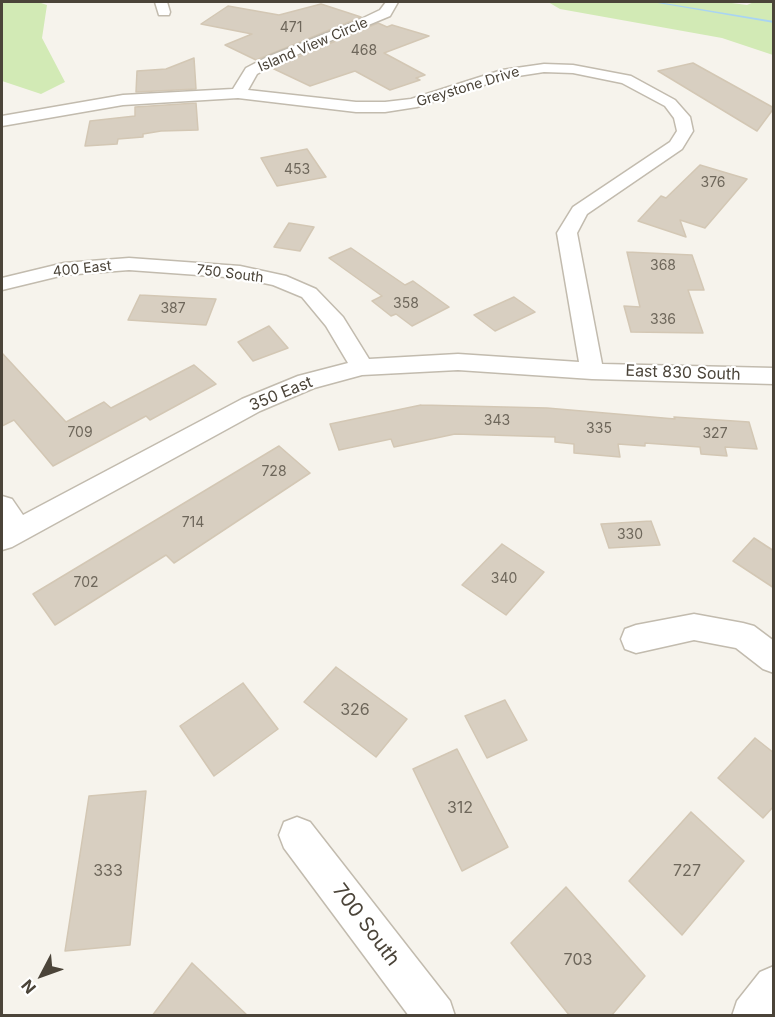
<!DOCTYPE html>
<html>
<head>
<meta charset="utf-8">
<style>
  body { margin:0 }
  #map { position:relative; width:775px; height:1017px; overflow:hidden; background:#f6f3ec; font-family:Inter,sans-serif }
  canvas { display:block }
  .frame { position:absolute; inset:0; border:3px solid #4b4439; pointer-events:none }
  .north { position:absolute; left:12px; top:945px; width:60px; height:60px; -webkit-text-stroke:4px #fff; paint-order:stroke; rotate:229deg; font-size:16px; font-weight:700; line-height:24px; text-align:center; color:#4b4439 }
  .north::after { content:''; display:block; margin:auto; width:21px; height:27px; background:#4b4439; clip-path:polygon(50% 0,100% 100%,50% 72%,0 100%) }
</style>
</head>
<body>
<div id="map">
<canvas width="775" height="1017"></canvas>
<div class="frame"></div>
<div class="north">N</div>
</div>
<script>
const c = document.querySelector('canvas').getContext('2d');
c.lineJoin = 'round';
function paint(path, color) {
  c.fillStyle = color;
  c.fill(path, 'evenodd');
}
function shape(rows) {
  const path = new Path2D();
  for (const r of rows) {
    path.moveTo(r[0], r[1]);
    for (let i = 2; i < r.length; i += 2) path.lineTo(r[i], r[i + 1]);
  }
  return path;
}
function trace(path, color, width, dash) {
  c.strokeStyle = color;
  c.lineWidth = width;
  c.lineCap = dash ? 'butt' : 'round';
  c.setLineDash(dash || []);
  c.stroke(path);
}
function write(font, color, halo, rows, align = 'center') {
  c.font = font + ' Inter,sans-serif';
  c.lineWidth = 4.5;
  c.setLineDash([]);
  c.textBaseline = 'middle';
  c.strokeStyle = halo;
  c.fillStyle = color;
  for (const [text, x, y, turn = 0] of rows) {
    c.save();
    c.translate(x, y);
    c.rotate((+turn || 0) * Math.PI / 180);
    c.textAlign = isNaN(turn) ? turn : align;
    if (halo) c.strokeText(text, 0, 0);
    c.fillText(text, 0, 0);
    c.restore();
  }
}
paint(shape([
  [2,2,38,2,47,5,42,38,65,82,41,94,2,81],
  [548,2,724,2,747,5,754,2,773,2,773,55,722,38,560,9]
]), '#d2eab5');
paint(shape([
  [652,2,658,2,774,21,774,23,652,2]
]), '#a9d4f2');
const building = shape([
  [321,4,361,17,256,60,225,45,252,34,201,24,228,6,279,15,321,4],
  [378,23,387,27,392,25,429,36,384,53,425,75,416,78,420,80,390,90,355,71,310,86,272,68,378,23],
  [194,58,196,89,136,92,137,71,166,69,194,58],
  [693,63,774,108,757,131,658,71,693,63],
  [196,103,198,130,161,131,143,134,143,137,118,139,117,144,85,146,90,121,135,116,135,107,196,103],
  [307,149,326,177,277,186,261,158,307,149],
  [700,165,747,179,705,228,680,220,686,237,638,221,661,196,666,198,700,165],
  [289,223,314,227,300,251,274,247,289,223],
  [351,248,405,285,413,281,449,307,412,326,396,314,391,316,372,301,382,296,329,258,351,248],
  [627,252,692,255,704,290,688,290,703,333,631,332,624,306,640,307,627,252],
  [140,295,216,299,206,325,128,320,140,295],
  [514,297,535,312,495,331,474,315,514,297],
  [269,326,288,348,253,361,238,342,269,326],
  [2,353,66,422,104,402,111,408,194,365,216,384,150,420,146,416,53,466,14,420,2,426,2,353],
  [421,405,547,408,675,419,674,417,749,422,757,449,725,447,727,456,701,454,700,447,645,443,645,446,618,444,620,457,574,453,574,444,555,442,555,437,455,434,394,447,391,439,339,450,330,424,421,405],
  [279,446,310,473,174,563,166,555,55,625,33,594,279,446],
  [651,521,660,545,609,548,601,524,651,521],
  [754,538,774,551,774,588,733,561,754,538],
  [502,544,544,572,506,615,462,585,502,544],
  [336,667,407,719,376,757,304,702,336,667],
  [243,683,278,729,214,776,180,726,243,683],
  [505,700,527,740,487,758,465,716,505,700],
  [755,738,774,753,774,806,763,818,718,778,755,738],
  [457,749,508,847,462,871,413,769,457,749],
  [146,791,130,945,65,951,89,796,146,791],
  [691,812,744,861,682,935,629,881,691,812],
  [566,887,645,976,611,1016,570,1016,511,943,566,887],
  [192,963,248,1016,152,1016,192,963]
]);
paint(building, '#d8cfc1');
trace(building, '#d3c7b4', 1.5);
const minor = shape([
  [155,2,167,2,170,12,169,15,159,15,155,2],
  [386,2,398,2,390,16,277,63,257,74,248,90,356,102,385,102,411,99,502,70,544,64,573,65,631,76,675,100,690,117,693,131,682,149,587,214,577,233,602,364,774,368,774,384,592,379,458,370,362,375,314,388,260,411,12,547,2,550,2,496,12,499,23,515,242,399,298,376,348,363,326,326,302,297,273,285,240,278,129,270,64,275,2,290,2,278,64,263,129,258,240,266,286,276,316,289,343,317,369,359,458,354,579,362,557,233,573,207,670,142,677,131,674,118,665,106,622,83,573,73,544,72,505,78,417,107,385,112,356,112,238,98,123,105,2,126,2,116,123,95,233,89,246,68,267,57,357,21,380,10,386,2],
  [694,614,743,623,754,626,774,641,774,673,763,669,736,648,694,640,636,653,625,649,621,639,625,629,636,625,694,614],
  [297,817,310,822,450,1001,455,1016,409,1016,284,848,279,835,284,822,297,817],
  [774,966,774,1016,732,1016,737,1001,760,972,774,966]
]);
trace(minor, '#c2bbae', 3);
paint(minor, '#fff');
write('14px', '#6e675b', null, [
  ["471",291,28],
  ["468",364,51],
  ["453",297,170],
  ["376",713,183],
  ["368",663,266],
  ["358",406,304],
  ["387",173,309],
  ["336",663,320],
  ["343",497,421],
  ["335",599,429],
  ["709",80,433],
  ["327",715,434],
  ["728",274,472],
  ["714",193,523],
  ["330",630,535],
  ["340",504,579],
  ["702",86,583]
]);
write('14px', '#4b4439', '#fff', [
  ["Island View Circle",313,45,-23],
  ["Greystone Drive",468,87,-17],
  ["400 East",82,269,-6],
  ["750 South",230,274,7]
]);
write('16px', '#4b4439', '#fff', [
  ["East 830 South",683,373,2],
  ["350 East",281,394,-22]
]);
write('16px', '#6e675b', null, [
  ["326",355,710],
  ["312",460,808],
  ["333",108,871],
  ["727",687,871],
  ["703",578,960]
]);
write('20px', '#4b4439', '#fff', [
  ["700 South",366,925,53]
]);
</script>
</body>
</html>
